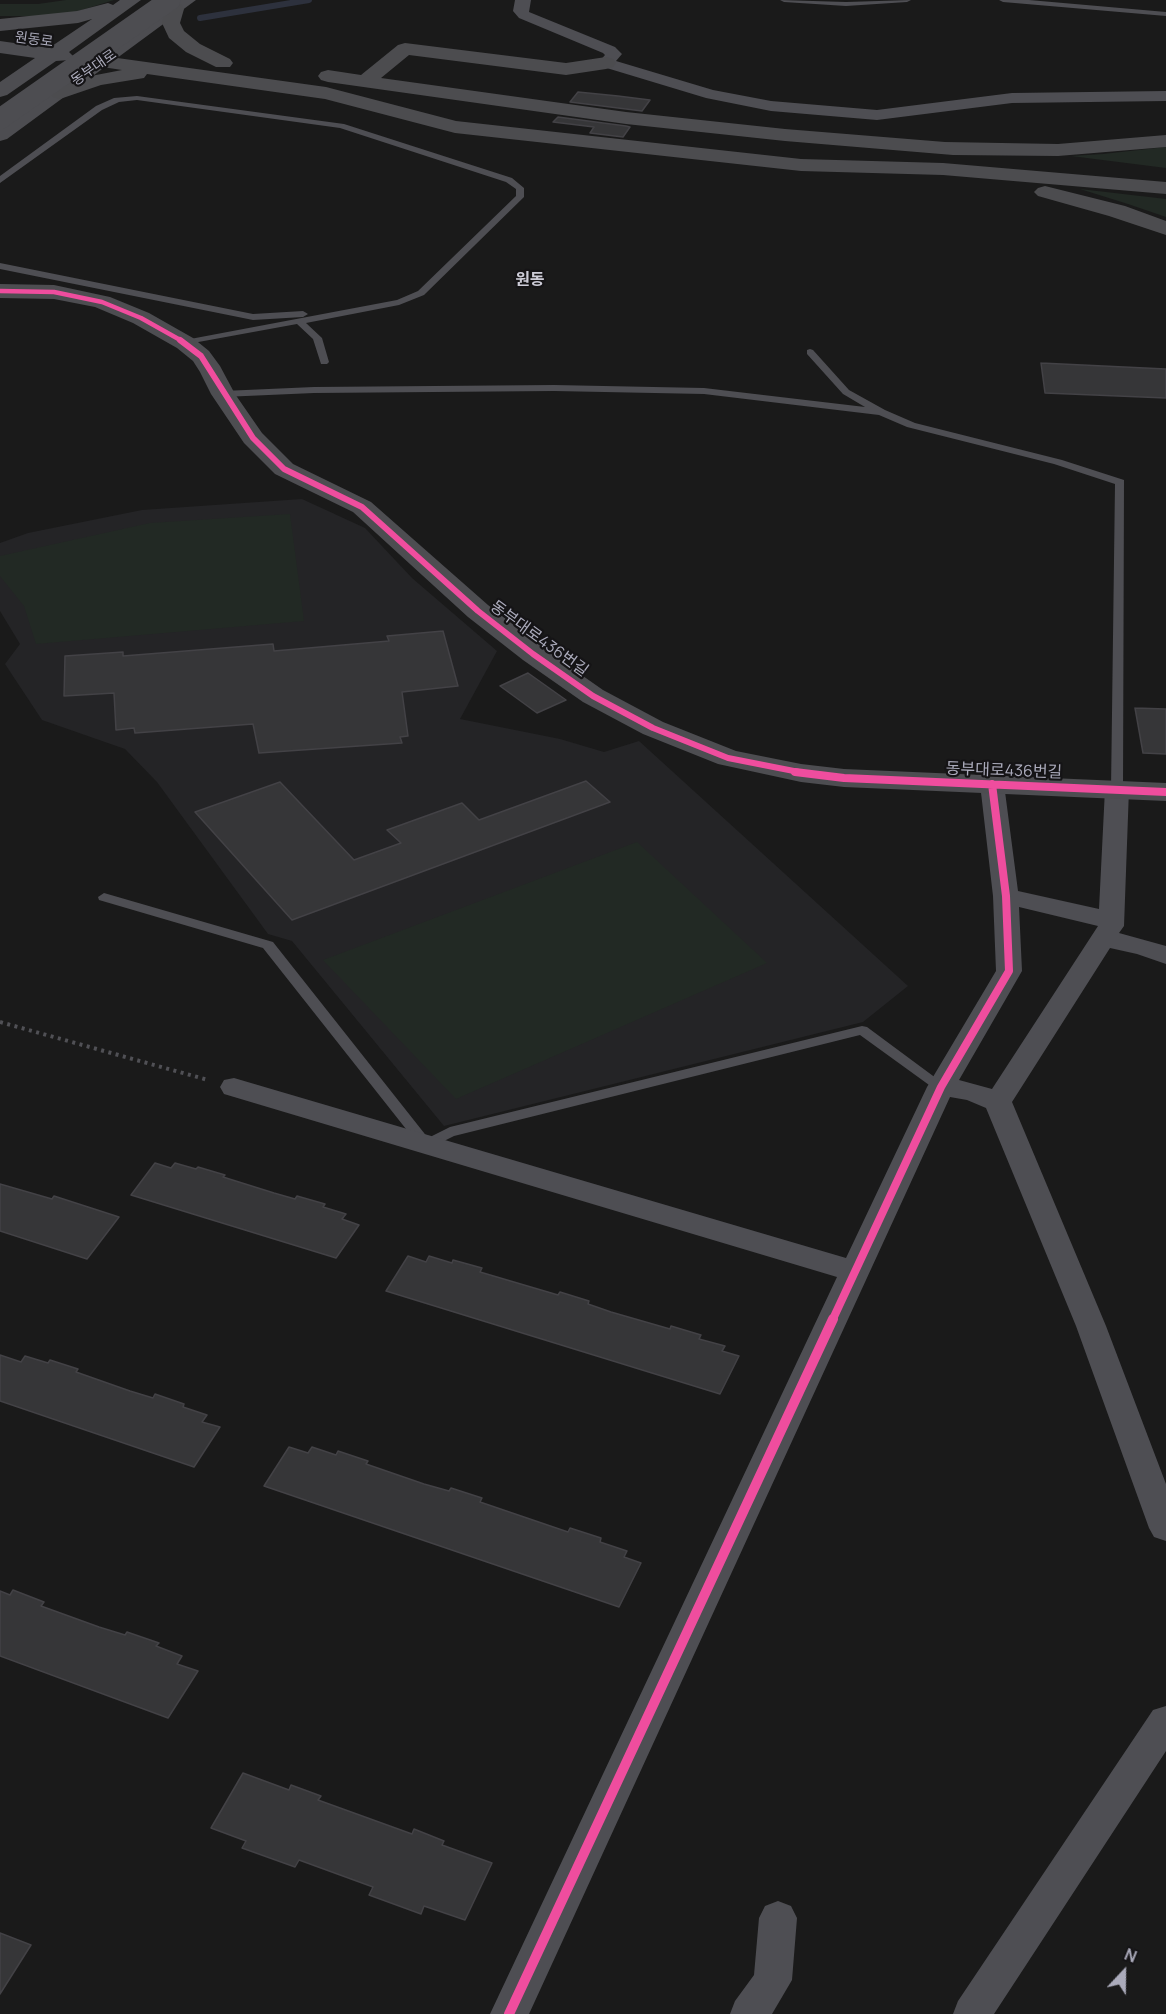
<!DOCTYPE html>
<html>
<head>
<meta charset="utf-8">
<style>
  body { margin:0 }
  #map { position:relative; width:1166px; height:2014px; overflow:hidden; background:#1a1a1a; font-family:Manrope,sans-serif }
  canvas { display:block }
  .north { position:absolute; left:1094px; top:1942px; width:60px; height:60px; -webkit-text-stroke:4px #151416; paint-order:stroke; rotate:22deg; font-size:16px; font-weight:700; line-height:24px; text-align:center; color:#ababbb }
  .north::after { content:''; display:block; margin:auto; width:21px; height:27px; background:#ababbb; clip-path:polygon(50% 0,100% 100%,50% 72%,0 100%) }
</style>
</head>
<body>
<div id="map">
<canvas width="1166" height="2014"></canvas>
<div class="north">N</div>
</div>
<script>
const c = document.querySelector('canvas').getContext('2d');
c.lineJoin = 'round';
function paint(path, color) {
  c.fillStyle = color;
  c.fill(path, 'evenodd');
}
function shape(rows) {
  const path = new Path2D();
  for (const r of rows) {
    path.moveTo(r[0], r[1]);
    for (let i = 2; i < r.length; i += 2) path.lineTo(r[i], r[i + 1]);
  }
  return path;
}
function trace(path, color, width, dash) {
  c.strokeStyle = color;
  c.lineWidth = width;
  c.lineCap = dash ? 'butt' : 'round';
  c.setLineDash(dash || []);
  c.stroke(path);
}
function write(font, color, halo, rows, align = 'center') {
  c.font = font + ' Manrope,"Noto Sans KR",sans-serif';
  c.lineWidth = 4.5;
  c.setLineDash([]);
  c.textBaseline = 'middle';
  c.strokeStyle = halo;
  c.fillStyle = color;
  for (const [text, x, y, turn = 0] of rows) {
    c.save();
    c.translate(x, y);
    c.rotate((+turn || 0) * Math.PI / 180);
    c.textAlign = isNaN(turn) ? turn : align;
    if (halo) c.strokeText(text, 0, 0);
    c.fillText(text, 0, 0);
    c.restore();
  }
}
paint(shape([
  [302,499,365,528,412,578,497,651,460,719,560,739,604,752,639,741,908,986,863,1022,444,1126,292,941,268,934,157,782,125,749,42,720,5,664,20,644,0,611,0,543,28,533,142,510]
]), '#242426');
paint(shape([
  [66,0,114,0,72,13,42,16,0,16,0,4,38,4],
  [1166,147,1166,168,1071,156,1103,154],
  [1080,189,1166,199,1166,217,1128,204],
  [290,514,304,621,36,644,24,606,0,576,0,556,150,523],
  [637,842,767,963,456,1099,323,960]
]), '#222924');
trace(shape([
  [200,18,309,0]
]), '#2d313d', 6);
const building = shape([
  [578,92,618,96,650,100,642,111,570,102,578,92],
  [558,117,626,126,630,127,623,137,590,133,594,127,553,122,558,117],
  [1041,363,1166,369,1166,398,1045,393,1041,363],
  [443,631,458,686,402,692,408,736,400,737,402,743,259,753,253,724,135,733,134,728,116,730,114,693,64,696,65,656,123,652,123,656,273,644,274,651,389,641,387,636,443,631],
  [528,673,566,700,537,713,500,686,528,673],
  [1135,708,1166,709,1166,754,1143,753,1135,708],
  [586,781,610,802,292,920,195,812,280,782,354,860,401,843,387,830,462,803,479,820,586,781],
  [155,1163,171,1168,175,1163,196,1169,198,1167,225,1175,223,1177,274,1193,295,1199,297,1196,325,1204,323,1207,346,1214,342,1219,359,1225,336,1258,131,1195,155,1163],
  [0,1184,52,1199,54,1196,119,1217,87,1259,0,1231,0,1184],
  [408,1256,426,1262,429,1256,452,1263,453,1260,482,1268,480,1272,558,1295,560,1292,589,1301,588,1304,611,1312,670,1329,671,1326,701,1335,699,1339,725,1346,722,1351,739,1356,720,1394,386,1291,408,1256],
  [0,1355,21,1362,25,1356,48,1363,50,1360,78,1369,76,1372,130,1391,153,1398,155,1394,184,1404,183,1407,207,1415,202,1422,220,1427,194,1467,0,1401,0,1355],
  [289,1447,308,1453,312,1447,336,1455,338,1451,368,1461,366,1464,424,1484,449,1491,451,1488,482,1498,480,1502,568,1532,570,1528,601,1538,600,1542,627,1551,624,1557,641,1563,619,1607,264,1486,289,1447],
  [13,1590,44,1602,41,1606,99,1627,125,1635,127,1632,159,1643,156,1646,182,1656,177,1664,198,1671,168,1718,0,1656,0,1591,10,1595,13,1590],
  [243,1773,289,1790,291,1785,321,1796,318,1800,412,1834,414,1829,444,1841,442,1845,492,1863,465,1920,424,1906,421,1914,369,1895,373,1887,299,1860,295,1867,242,1848,246,1841,211,1828,243,1773],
  [0,1933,31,1945,0,1994,0,1933]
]);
paint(building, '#363638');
trace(building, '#434246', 1.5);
trace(shape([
  [0,1022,208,1080]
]), '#505055', 4, [3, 4.5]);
paint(shape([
  [780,0,846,2,911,0,907,2,846,6,784,2,780,0],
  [999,0,1029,0,1166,12,1166,16,1003,2,999,0],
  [137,96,344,124,512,178,524,188,524,197,424,295,399,305,306,323,322,338,329,362,327,364,321,364,313,339,297,324,182,345,182,341,185,340,397,300,418,291,516,196,516,189,506,182,340,128,137,100,119,102,102,110,0,183,0,176,96,106,114,98,137,96],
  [0,263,253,314,303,311,308,314,303,317,253,320,0,269,0,263],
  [810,349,813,350,849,390,885,410,915,423,1062,460,1124,480,1123,789,1121,792,1113,792,1111,789,1115,484,1054,464,907,427,879,415,704,394,554,391,314,393,223,397,218,394,223,391,314,387,554,385,704,388,865,407,843,394,807,354,807,350,810,349],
  [104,893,273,942,428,1138,450,1127,862,1026,867,1027,948,1087,946,1090,936,1090,860,1035,454,1136,426,1150,421,1148,263,948,99,900,98,897,104,893]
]), '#4e4e53');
paint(shape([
  [515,0,531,0,529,12,615,47,622,54,616,61,713,90,771,101,877,110,1012,93,1166,91,1166,101,1012,103,877,120,771,111,706,98,600,66,598,63,605,55,603,53,519,18,513,11,515,0],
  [992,777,1001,779,1004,784,1018,891,1099,909,1105,789,1108,784,1117,782,1126,784,1129,789,1124,926,1119,933,1166,946,1166,964,1137,954,1110,948,1012,1102,1106,1326,1166,1484,1166,1541,1154,1537,1149,1528,1076,1326,986,1108,967,1100,950,1097,529,2014,490,2014,837,1277,224,1094,220,1087,224,1080,234,1078,846,1258,927,1087,996,971,993,896,980,784,983,779,992,777],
  [1019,907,1098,926,992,1089,959,1080,1022,971,1019,907],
  [1166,1706,1166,1751,994,2014,953,2014,958,2001,1153,1710,1166,1706],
  [778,1901,791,1906,797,1918,792,1980,772,2014,730,2014,735,2001,754,1975,759,1918,765,1906,778,1901]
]), '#4e4e53');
paint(shape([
  [120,0,141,0,69,52,73,56,70,60,56,61,7,95,0,97,0,82,35,58,0,53,0,41,49,48,92,19,78,23,0,31,0,19,77,11,108,3,113,5,120,0],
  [175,0,196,0,7,139,0,141,0,126,175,0],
  [0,284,54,285,110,297,149,313,193,338,209,351,220,366,235,394,262,433,293,464,371,502,488,605,543,648,603,690,663,722,736,751,801,764,844,769,1166,783,1166,801,844,787,801,782,718,764,643,734,583,702,523,660,468,617,353,512,275,474,244,443,211,394,200,372,193,361,177,348,133,323,95,307,54,299,0,298,0,284]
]), '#4d4d51');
paint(shape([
  [175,3,182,5,184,9,180,23,184,31,200,44,230,59,233,63,230,67,216,67,186,52,169,38,162,23,166,9,168,5,175,3],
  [405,43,566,63,606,57,613,59,616,63,613,67,606,69,566,75,409,55,381,78,626,112,785,129,945,142,1058,144,1166,135,1166,147,1058,156,953,155,785,141,626,124,328,82,321,80,318,76,321,72,328,70,361,75,398,45,405,43],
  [103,56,326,87,456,121,801,159,943,163,1166,182,1166,194,943,175,801,171,455,133,325,99,147,74,144,78,101,85,60,99,53,97,50,93,53,89,91,76,122,70,96,66,93,62,96,58,103,56],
  [1045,186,1125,206,1166,221,1166,235,1109,216,1038,196,1034,192,1038,188,1045,186]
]), '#4c4c4f');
trace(shape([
  [0,119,170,0]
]), '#4d4d51', 21);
trace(shape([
  [0,291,54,292,102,302,141,318,182,341]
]), '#ef4d9e', 4.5);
trace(shape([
  [180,340,201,356,253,438,284,469,362,507,478,611,533,654,593,696,653,728,728,758,804,773]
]), '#ef4d9e', 6);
trace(shape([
  [795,772,844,778,1166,792],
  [832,1321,941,1087,1009,971,1006,896,992,784]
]), '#ef4d9e', 8);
trace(shape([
  [509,2014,833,1319]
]), '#ef4d9e', 10);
write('14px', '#ababbb', '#151416', [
  ["원동로",34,40,8],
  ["동부대로",94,68,-35]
]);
write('bold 16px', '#cdccd7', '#151416', [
  ["원동",530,281]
]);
write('16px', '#ababbb', '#151416', [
  ["동부대로436번길",539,639,36],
  ["동부대로436번길",1004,771,2]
]);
</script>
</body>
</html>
